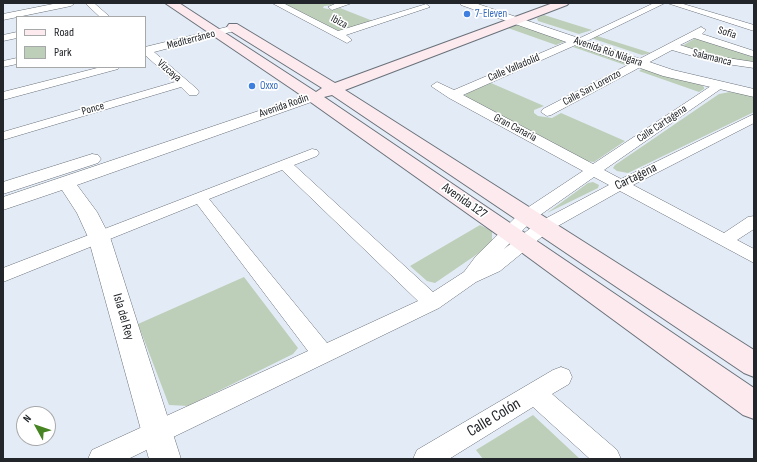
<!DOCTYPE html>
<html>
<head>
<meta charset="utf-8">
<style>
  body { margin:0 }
  #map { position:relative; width:757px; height:462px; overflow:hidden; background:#e3ecf6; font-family:"Sofia Sans Condensed",sans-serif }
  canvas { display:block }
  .frame { position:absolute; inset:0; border:4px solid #222529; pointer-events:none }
  .legend { position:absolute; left:16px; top:16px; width:130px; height:52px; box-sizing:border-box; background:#fff; border:1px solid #a7a8a9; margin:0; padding:5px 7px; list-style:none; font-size:12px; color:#222529 }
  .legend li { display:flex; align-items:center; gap:8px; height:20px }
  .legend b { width:20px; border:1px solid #a7a8a9 }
  .north { position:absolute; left:16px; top:406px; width:40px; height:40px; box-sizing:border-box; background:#fff; border:1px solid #a7a8a9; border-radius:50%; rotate:310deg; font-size:11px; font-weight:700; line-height:16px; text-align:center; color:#222529 }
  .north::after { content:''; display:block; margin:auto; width:14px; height:18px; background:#478422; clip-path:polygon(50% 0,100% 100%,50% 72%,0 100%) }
</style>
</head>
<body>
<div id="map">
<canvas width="757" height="462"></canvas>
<div class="frame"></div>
<ul class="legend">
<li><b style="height:5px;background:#fceaee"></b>Road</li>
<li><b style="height:11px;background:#bdceb9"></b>Park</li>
</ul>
<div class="north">N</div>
</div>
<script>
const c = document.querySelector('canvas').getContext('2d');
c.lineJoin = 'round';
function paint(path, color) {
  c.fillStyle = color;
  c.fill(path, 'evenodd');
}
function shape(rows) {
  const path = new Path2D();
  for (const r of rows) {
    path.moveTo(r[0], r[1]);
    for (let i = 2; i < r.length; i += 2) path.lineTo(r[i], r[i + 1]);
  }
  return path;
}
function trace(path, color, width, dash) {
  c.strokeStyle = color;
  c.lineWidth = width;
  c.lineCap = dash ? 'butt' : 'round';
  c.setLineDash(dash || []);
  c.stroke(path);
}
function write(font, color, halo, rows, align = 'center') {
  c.font = font + ' "Sofia Sans Condensed",sans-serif';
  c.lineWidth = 3.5;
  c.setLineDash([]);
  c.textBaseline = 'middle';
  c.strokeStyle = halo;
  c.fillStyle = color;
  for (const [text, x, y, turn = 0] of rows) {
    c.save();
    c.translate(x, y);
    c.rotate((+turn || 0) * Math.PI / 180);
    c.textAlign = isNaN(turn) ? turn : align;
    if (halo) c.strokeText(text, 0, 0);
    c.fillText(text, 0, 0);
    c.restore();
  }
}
paint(shape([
  [283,3,329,3,333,5,324,6,323,8,333,10,340,8,373,21,338,31],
  [544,15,592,30,579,34,538,21,537,18],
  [516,25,524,25,566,41,556,45,508,28],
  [597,36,651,53,642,55,594,39,593,38],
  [694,39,701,39,754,56,754,63,715,57,682,46],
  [577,45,629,64,625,65,573,47],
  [643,68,700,84,704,87,704,89,699,92,639,71],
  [491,83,544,106,534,110,534,113,538,116,552,118,561,113,625,141,594,162,586,161,465,97,466,93],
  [730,92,754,95,754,112,628,173,617,171,613,168,615,165,719,94],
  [593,182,599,185,598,188,547,213,588,183],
  [480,225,492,231,492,244,435,283,427,281,410,266],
  [244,277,298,348,293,354,188,406,169,405,138,324],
  [533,415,580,459,483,459,476,450]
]), '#bdceb9');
const minor = shape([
  [58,3,75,3,71,6,3,20,3,14,58,3],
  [85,3,94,3,110,17,100,17,85,3],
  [272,3,283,3,338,31,423,5,426,4,430,7,346,35,352,40,347,43,272,3],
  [337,3,352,3,332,10,328,7,337,3],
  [654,3,665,3,589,40,581,40,580,38,654,3],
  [667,3,680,3,754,25,754,31,667,3],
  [235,25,238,26,240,28,238,30,154,52,197,89,199,92,197,95,189,95,181,87,3,140,3,132,175,82,145,55,145,47,235,25],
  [701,27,706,30,702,34,754,51,754,57,694,38,680,45,714,56,754,62,754,68,713,62,672,50,551,115,547,116,541,112,543,109,701,27],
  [17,32,17,38,3,41,3,35,17,32],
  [576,38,581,41,580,43,463,95,593,164,714,84,722,84,724,86,722,88,604,170,621,179,754,114,754,123,633,185,724,233,748,217,754,216,754,229,737,240,754,249,754,263,620,191,549,231,500,271,476,282,439,308,128,459,88,459,92,450,308,351,197,204,3,282,3,268,312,149,317,150,319,153,317,156,294,165,433,292,464,272,476,256,521,212,583,171,449,98,431,86,437,82,454,90,576,38],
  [282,170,418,301,327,343,209,199,282,170],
  [594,177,609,185,537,223,504,249,533,220,594,177],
  [17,58,17,64,3,67,3,61,17,58],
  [101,67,120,67,118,69,3,100,3,92,101,67],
  [561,367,569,370,572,377,569,384,552,394,617,450,621,459,590,459,533,407,449,459,413,459,417,450,553,370,561,367]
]);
const tertiary = shape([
  [460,3,475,3,673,70,754,89,754,97,663,76,461,5,460,3],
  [312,93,317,94,319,97,317,100,77,185,97,212,110,237,181,459,149,459,88,237,77,213,62,190,3,210,3,197,312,93],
  [92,154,98,155,101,159,98,163,3,194,3,182,92,154]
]);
const secondary = shape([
  [165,3,179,3,316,92,322,88,229,30,227,27,229,24,237,24,335,83,553,3,569,3,567,5,345,90,754,350,754,377,744,373,332,95,324,97,754,388,754,419,743,415,502,238,295,91,165,3]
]);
trace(minor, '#6a717a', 1);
trace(tertiary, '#6a717a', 1);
trace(secondary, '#6a717a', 2);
paint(minor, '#fff');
paint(tertiary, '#fff');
paint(secondary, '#fceaee');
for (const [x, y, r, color] of [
  [467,14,4,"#3f7fe0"],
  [252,86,4,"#3f7fe0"]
]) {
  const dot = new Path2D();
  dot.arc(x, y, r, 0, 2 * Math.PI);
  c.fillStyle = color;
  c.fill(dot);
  trace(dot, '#fff', 1.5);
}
write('11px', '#366cbe', '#fff', [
  ["7-Eleven",475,14],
  ["Oxxo",260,86]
], 'left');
write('11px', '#222529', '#fff', [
  ["Ibiza",339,22,27],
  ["Sofía",727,33,18],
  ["Mediterráneo",191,40,-15],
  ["Avenida Río Niágara",608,52,19],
  ["Salamanca",712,58,14],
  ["Calle Valladolid",514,68,-23],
  ["Vizcaya",169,71,41],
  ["Calle San Lorenzo",592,88,-28],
  ["Avenida Rodin",284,106,-19],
  ["Ponce",93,109,-16],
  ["Calle Cartagena",662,124,-34],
  ["Gran Canaria",515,128,28]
]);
write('13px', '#222529', '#fff', [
  ["Cartagena",636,177,-26],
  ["Avenida 127",464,201,35],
  ["Isla del Rey",123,317,74]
]);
write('16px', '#222529', '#fff', [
  ["Calle Colón",494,418,-31]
]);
</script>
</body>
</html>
